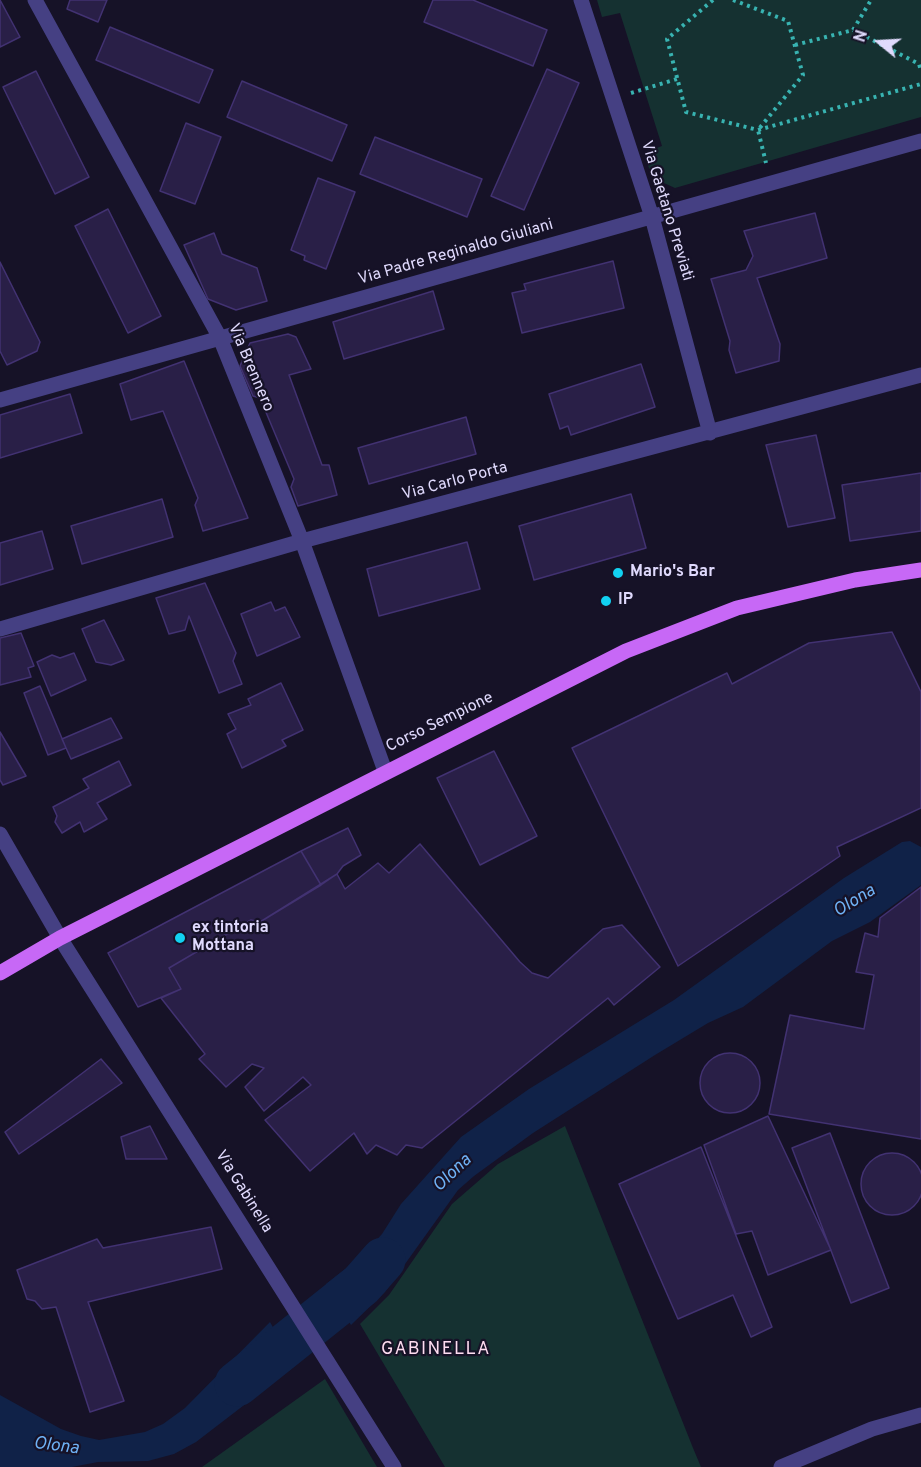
<!DOCTYPE html>
<html>
<head>
<meta charset="utf-8">
<style>
  body { margin:0 }
  #map { position:relative; width:921px; height:1467px; overflow:hidden; background:#161227; font-family:Overpass,sans-serif }
  canvas { display:block }
  .north { position:absolute; left:849px; top:12px; width:60px; height:60px; -webkit-text-stroke:4px #161227; paint-order:stroke; rotate:288deg; font-size:16px; font-weight:700; line-height:24px; text-align:center; color:#e0dafd }
  .north::after { content:''; display:block; margin:auto; width:21px; height:27px; background:#e0dafd; clip-path:polygon(50% 0,100% 100%,50% 72%,0 100%) }
</style>
</head>
<body>
<div id="map">
<canvas width="921" height="1467"></canvas>
<div class="north">N</div>
</div>
<script>
const c = document.querySelector('canvas').getContext('2d');
c.lineJoin = 'round';
function paint(path, color) {
  c.fillStyle = color;
  c.fill(path, 'evenodd');
}
function shape(rows) {
  const path = new Path2D();
  for (const r of rows) {
    if (r.length === 3) {
      path.moveTo(r[0] + r[2], r[1]);
      path.arc(r[0], r[1], r[2], 0, 2 * Math.PI);
      continue;
    }
    path.moveTo(r[0], r[1]);
    for (let i = 2; i < r.length; i += 2) path.lineTo(r[i], r[i + 1]);
  }
  return path;
}
function trace(path, color, width, dash) {
  c.strokeStyle = color;
  c.lineWidth = width;
  c.lineCap = dash ? 'butt' : 'round';
  c.setLineDash(dash || []);
  c.stroke(path);
}
function write(font, color, halo, rows, align = 'center') {
  c.font = font + ' Overpass,sans-serif';
  c.lineWidth = 4.5;
  c.setLineDash([]);
  c.textBaseline = 'middle';
  c.strokeStyle = halo;
  c.fillStyle = color;
  for (const [text, x, y, turn = 0] of rows) {
    c.save();
    c.translate(x, y);
    c.rotate((+turn || 0) * Math.PI / 180);
    c.textAlign = isNaN(turn) ? turn : align;
    if (halo) c.strokeText(text, 0, 0);
    c.fillText(text, 0, 0);
    c.restore();
  }
}
paint(shape([
  [597,0,921,0,921,117,675,188,653,178,643,153,662,146,620,13,602,17],
  [565,1126,693,1448,701,1467,445,1467,360,1324,389,1295,452,1204,498,1164],
  [325,1379,377,1467,202,1467]
]), '#153131');
paint(shape([
  [910,841,921,847,921,885,870,922,832,941,743,1007,708,1023,655,1055,533,1133,474,1176,458,1190,385,1292,351,1325,326,1284,363,1255,382,1234,401,1204,461,1137,529,1089,674,1000,844,878,902,842],
  [270,1322,295,1366,196,1442,174,1454,148,1461,98,1462,72,1467,0,1467,0,1395,61,1429,81,1436,99,1440,145,1432,163,1424,185,1408]
]), '#102248');
trace(shape([
  [237,1384,361,1285,383,1260]
]), '#102248', 45);
const building = shape([
  [0,0,20,37,0,47,0,0],
  [70,0,107,0,98,22,67,9,70,0],
  [433,0,473,0,547,30,533,66,424,22,433,0],
  [110,27,213,70,199,103,96,60,110,27],
  [547,69,579,83,524,210,491,196,547,69],
  [36,71,89,177,55,194,3,87,36,71],
  [242,81,347,125,332,161,227,117,242,81],
  [186,123,221,137,195,204,160,191,186,123],
  [375,137,482,179,467,217,360,174,375,137],
  [318,178,355,192,326,269,304,260,305,256,291,250,318,178],
  [108,209,161,316,128,333,75,226,108,209],
  [815,213,827,258,757,278,780,344,779,361,736,373,729,350,730,341,711,279,746,270,753,256,744,231,815,213],
  [214,233,222,254,257,268,267,301,236,310,208,299,184,245,214,233],
  [613,261,624,308,522,333,512,293,526,290,524,284,613,261],
  [0,262,40,342,37,351,7,365,0,351,0,262],
  [433,291,444,329,344,359,333,322,433,291],
  [288,334,296,337,311,369,289,375,322,465,329,465,337,495,298,506,291,487,294,479,260,398,253,396,240,366,250,343,288,334],
  [184,361,248,518,203,531,195,505,198,498,163,411,131,420,120,384,184,361],
  [641,364,655,407,571,435,568,426,560,429,549,394,641,364],
  [70,394,82,433,0,458,0,415,70,394],
  [466,417,476,454,369,484,358,448,466,417],
  [816,435,835,518,788,527,766,445,816,435],
  [921,473,921,531,850,541,842,485,921,473],
  [631,494,646,548,534,580,519,526,631,494],
  [162,499,173,537,82,564,71,526,162,499],
  [42,531,53,569,0,585,0,543,42,531],
  [467,542,480,589,379,616,367,569,467,542],
  [205,583,236,653,233,661,242,684,219,693,189,616,185,630,169,634,156,598,205,583],
  [271,602,275,611,285,607,300,637,257,656,241,614,271,602],
  [104,620,124,660,111,665,96,662,82,629,104,620],
  [892,632,921,692,921,808,837,847,840,856,678,966,572,748,727,673,732,684,809,643,892,632],
  [21,633,34,666,28,668,31,677,0,685,0,638,21,633],
  [74,653,86,680,51,696,37,662,52,655,60,658,74,653],
  [281,683,303,730,282,740,286,746,242,768,227,734,236,729,228,714,251,705,248,699,281,683],
  [40,686,66,748,48,755,24,693,40,686],
  [111,718,122,738,71,759,62,739,111,718],
  [0,732,26,776,3,785,0,780,0,732],
  [494,751,537,836,480,865,437,778,494,751],
  [119,761,131,785,97,803,107,819,84,832,80,822,62,833,55,822,57,816,53,807,89,788,83,779,119,761],
  [348,828,361,855,343,866,337,874,321,885,301,851,348,828],
  [420,844,520,962,532,973,548,978,603,929,622,925,660,967,614,1005,608,998,422,1148,406,1145,397,1155,376,1145,367,1154,354,1133,310,1171,265,1120,311,1085,303,1077,264,1111,245,1087,264,1068,252,1064,226,1087,199,1059,205,1054,161,998,181,989,169,968,251,920,260,922,337,874,345,889,378,863,389,873,420,844],
  [301,851,321,885,260,922,251,920,169,968,181,989,138,1007,108,953,301,851],
  [921,887,921,1139,769,1114,790,1015,864,1029,874,975,856,972,865,933,878,937,880,918,921,887],
  [730,1083,30],
  [101,1059,122,1083,19,1154,5,1132,101,1059],
  [768,1116,831,1250,768,1275,752,1231,736,1234,704,1145,768,1116],
  [150,1126,167,1159,126,1159,121,1137,150,1126],
  [830,1133,889,1288,851,1303,792,1148,830,1133],
  [701,1147,772,1327,751,1337,733,1295,678,1319,619,1184,701,1147],
  [892,1184,31],
  [211,1227,222,1269,88,1302,124,1401,90,1412,56,1307,42,1309,35,1301,27,1299,17,1270,97,1239,103,1248,211,1227]
]);
paint(building, '#291f47');
trace(building, '#423272', 1.5);
trace(shape([
  [713,0,667,39,686,112,758,130,921,84],
  [733,0,788,21,803,75,758,130,766,163],
  [853,30,871,0],
  [795,45,853,30,919,64,921,71],
  [631,93,677,79]
]), '#38b3b1', 4, [3, 4.5]);
trace(shape([
  [35,0,220,338,302,541,385,771],
  [581,0,652,217,710,433],
  [0,400,921,141],
  [0,629,302,541,921,375],
  [0,834,60,938,394,1467],
  [781,1467,872,1429,921,1415]
]), '#454083', 15);
trace(shape([
  [0,973,60,938,626,651,737,608,855,580,921,570]
]), '#c768f6', 15);
for (const [x, y, r, color] of [
  [618,573,6,"#12d1f1"],
  [606,601,6,"#12d1f1"],
  [180,938,6,"#12d1f1"]
]) {
  const dot = new Path2D();
  dot.arc(x, y, r, 0, 2 * Math.PI);
  c.fillStyle = color;
  c.fill(dot);
  trace(dot, '#161227', 2);
}
write('16px', '#e0dafd', '#161227', [
  ["Via Gaetano Previati",666,211,73],
  ["Via Padre Reginaldo Giuliani",456,253,-16],
  ["Via Brennero",250,368,67],
  ["Via Carlo Porta",455,482,-15],
  ["Corso Sempione",440,723,-26],
  ["Via Gabinella",243,1192,58]
]);
write('bold 16px', '#e0dafd', '#161227', [
  ["Mario's Bar",630,573],
  ["IP",618,601],
  ["ex tintoria",192,929],
  ["Mottana",192,947]
], 'left');
write('italic 18px', '#6fb2f6', '#161227', [
  ["Olona",855,902,-32],
  ["Olona",453,1174,-44],
  ["Olona",56,1447,7]
]);
c.letterSpacing = '1.5px';
write('18px', '#fddcf0', '#161227', [
  ["GABINELLA",436,1350]
]);
c.letterSpacing = '0px';
</script>
</body>
</html>
